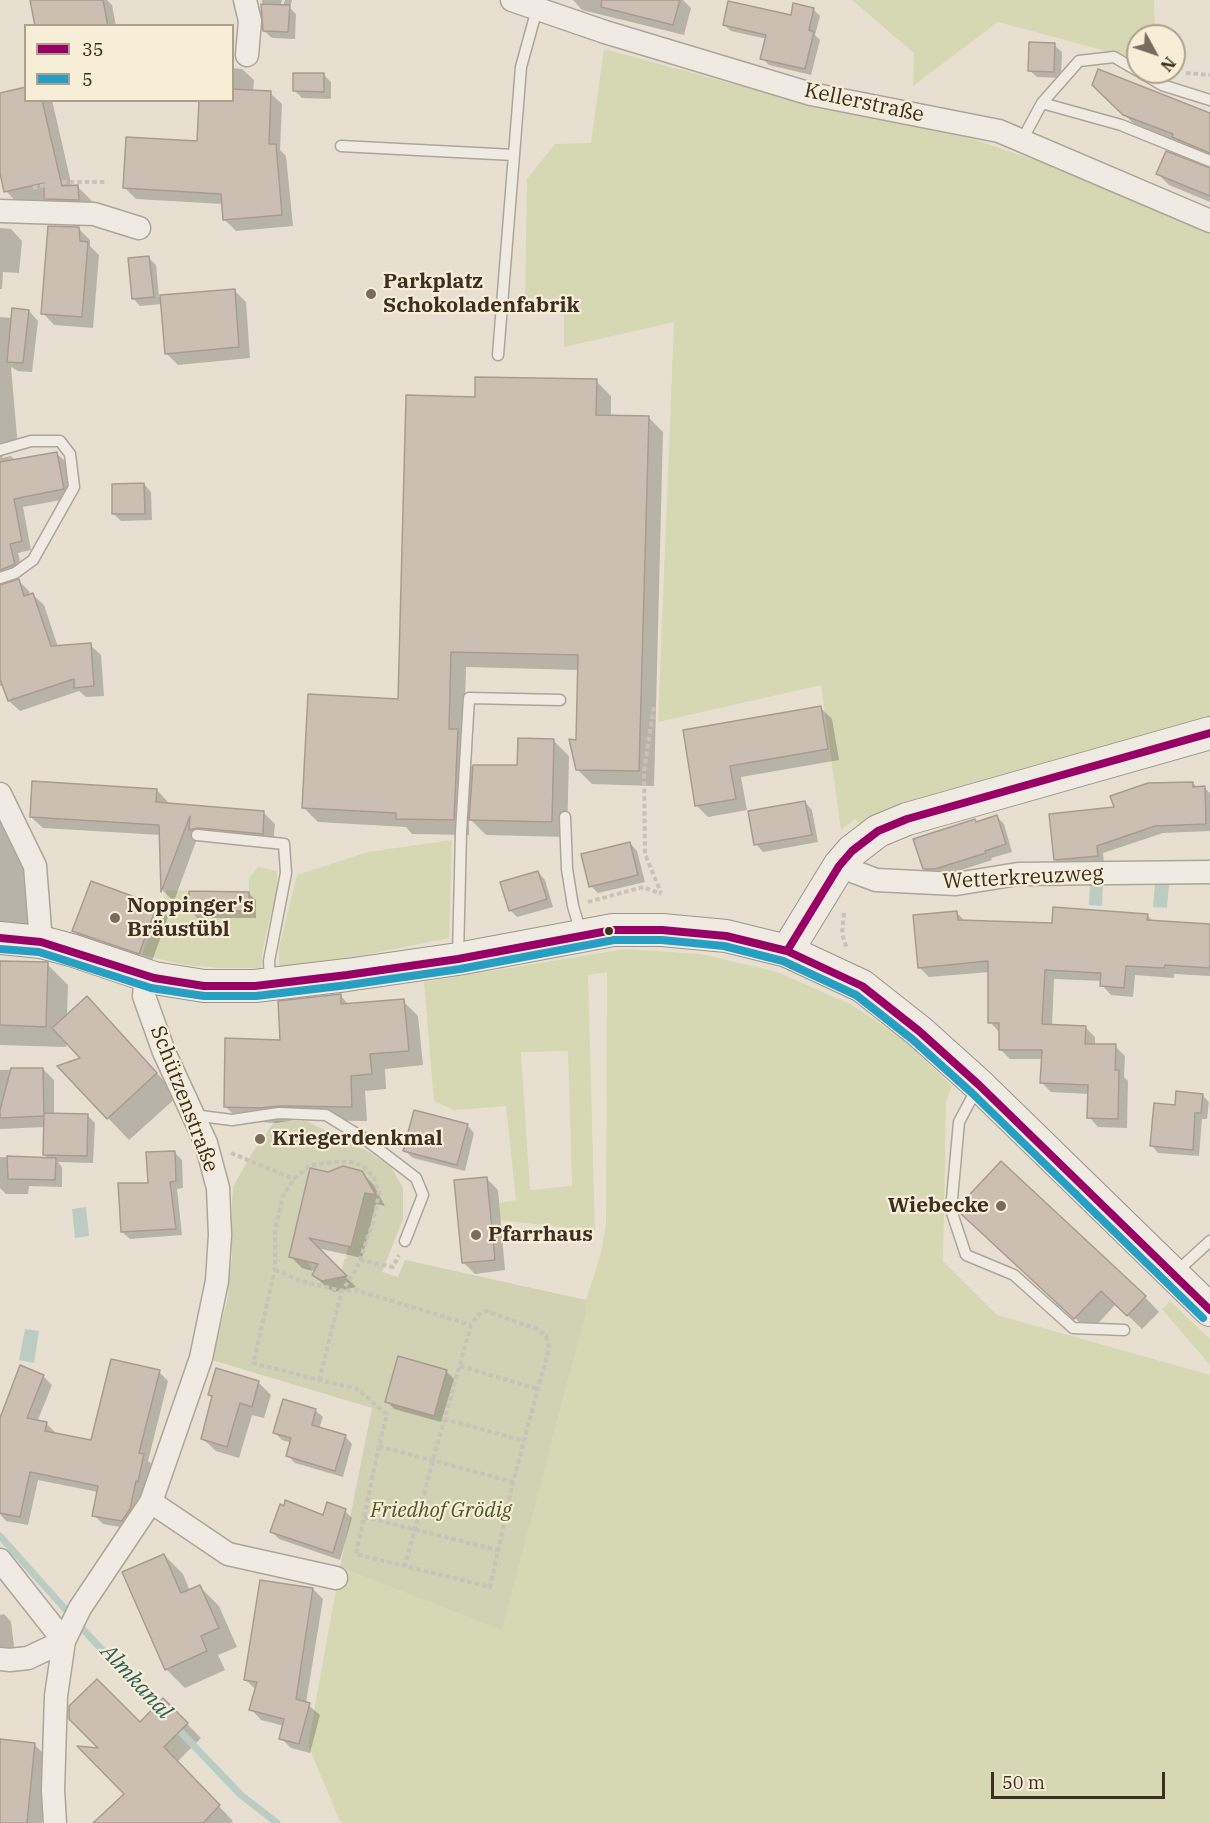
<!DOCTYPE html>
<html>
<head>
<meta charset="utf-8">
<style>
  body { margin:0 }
  #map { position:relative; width:1210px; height:1823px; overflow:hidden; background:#e7e0d1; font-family:"IBM Plex Serif",serif }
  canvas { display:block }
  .legend { position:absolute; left:24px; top:24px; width:210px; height:78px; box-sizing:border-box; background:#f7eed8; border:2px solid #ada18e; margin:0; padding:8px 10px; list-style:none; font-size:18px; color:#3d2e20 }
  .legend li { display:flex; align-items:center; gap:12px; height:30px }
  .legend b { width:30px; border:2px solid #ada18e }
  .north { position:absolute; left:1126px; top:24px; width:60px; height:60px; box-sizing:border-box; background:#f7eed8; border:2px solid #ada18e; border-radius:50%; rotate:130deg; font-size:16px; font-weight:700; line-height:24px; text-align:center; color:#3d2e20 }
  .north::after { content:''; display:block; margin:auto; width:21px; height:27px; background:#786c5e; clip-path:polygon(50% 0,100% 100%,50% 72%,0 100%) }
  .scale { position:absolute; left:991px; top:1772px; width:174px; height:27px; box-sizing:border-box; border:3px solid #3d2e20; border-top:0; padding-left:8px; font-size:18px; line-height:21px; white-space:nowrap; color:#3d2e20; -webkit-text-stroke:4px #f7eed8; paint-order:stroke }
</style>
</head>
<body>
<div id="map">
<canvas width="1210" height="1823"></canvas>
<ul class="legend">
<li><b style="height:8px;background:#906"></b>35</li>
<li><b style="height:8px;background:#279fc2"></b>5</li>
</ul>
<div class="north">N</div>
<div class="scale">50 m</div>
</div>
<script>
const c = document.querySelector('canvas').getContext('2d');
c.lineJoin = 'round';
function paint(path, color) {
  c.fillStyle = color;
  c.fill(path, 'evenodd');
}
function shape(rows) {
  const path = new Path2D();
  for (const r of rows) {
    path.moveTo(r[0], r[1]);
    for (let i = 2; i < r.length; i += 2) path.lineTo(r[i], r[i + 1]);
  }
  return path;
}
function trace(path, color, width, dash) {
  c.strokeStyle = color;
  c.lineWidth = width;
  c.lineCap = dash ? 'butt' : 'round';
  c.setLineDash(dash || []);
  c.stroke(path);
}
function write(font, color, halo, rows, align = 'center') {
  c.font = font + ' "IBM Plex Serif",serif';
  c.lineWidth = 4.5;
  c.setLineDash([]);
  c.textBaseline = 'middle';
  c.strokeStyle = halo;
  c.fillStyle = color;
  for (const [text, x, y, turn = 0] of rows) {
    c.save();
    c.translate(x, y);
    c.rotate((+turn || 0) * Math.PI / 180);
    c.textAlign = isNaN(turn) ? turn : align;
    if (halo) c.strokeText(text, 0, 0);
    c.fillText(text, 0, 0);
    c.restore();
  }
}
paint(shape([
  [852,0,1154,0,1155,36,1138,36,1138,57,1136,59,998,22,913,86,914,53],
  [604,49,792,100,973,139,1052,166,1171,217,1210,231,1210,723,891,810,860,824,855,819,841,830,821,685,658,722,674,322,564,347,564,299,525,298,527,179,555,144,591,143],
  [452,840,449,938,354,957,279,967,279,948,297,875,368,852],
  [258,867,277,871,277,890,263,947,261,968,221,968,185,965,142,955,167,890,189,891,189,911,249,911,249,878],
  [625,949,701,954,777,972,850,1004,902,1038,952,1086,946,1102,943,1261,997,1315,1210,1375,1210,1823,342,1823,339,1819,308,1745,340,1567,502,1629,586,1312,586,1300,601,1253,606,1225,607,972,588,975,595,1231,500,1220,499,1203,516,1200,506,1106,454,1110,434,1101,424,982],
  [568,1051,572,1186,530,1190,521,1052],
  [1170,1301,1210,1339,1210,1365,1162,1309]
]), '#d6d7b3');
paint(shape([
  [275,1121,306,1121,369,1152,391,1167,403,1188,403,1219,382,1272,398,1277,405,1260,586,1300,586,1312,502,1630,340,1567,372,1408,212,1360,227,1301,232,1256,231,1221,233,1187,252,1153],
  [341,1167,358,1170,370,1185,367,1194,365,1193,352,1247,348,1247,346,1257,348,1258,345,1259,341,1270,343,1272,329,1277,328,1280,327,1278,312,1275,313,1273,309,1264,305,1261,289,1257,310,1168,327,1172,328,1170,331,1171,336,1174,337,1168]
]), '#d1d1b3');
paint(shape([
  [1090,883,1103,883,1102,906,1089,905],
  [1155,883,1169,884,1167,908,1153,907],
  [86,1207,89,1236,75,1238,72,1209],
  [25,1329,39,1331,34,1363,19,1360]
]), '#bcccc2');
paint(shape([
  [31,0,107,0,112,5,116,26,37,26],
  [262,0,282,0,279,12,281,12,285,0,292,0,290,8,296,14,295,39,272,38,264,31],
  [573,0,683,0,691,8,684,35,582,10],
  [813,9,820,16,815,35,820,40,811,75,769,65,762,58,767,39,731,31,724,25,792,17],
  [1054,45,1062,52,1061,78,1037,77,1029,70],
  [232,68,242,69,254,80,253,92,270,93,282,104,280,150,286,156,293,226,236,231,225,220,223,204,136,199,124,187,198,143,232,100],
  [324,75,331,82,331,99,302,98,295,91],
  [1094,84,1210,114,1210,159,1185,148,1178,142,1136,126],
  [0,94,26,100,52,100,72,187,78,187,92,201,92,214,60,213,47,199,20,206,6,191,2,176,0,177],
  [1210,170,1210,202,1169,185,1158,174],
  [0,228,11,229,22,241,19,273,3,272,2,289,0,289],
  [79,229,90,240,90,246,99,255,93,328,54,325,43,313],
  [149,258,156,265,159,297,234,290,246,302,250,358,178,365,166,353,162,304,140,306,133,298],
  [29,311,38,321,32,372,18,371,11,367,18,448,4,453,2,458,11,456,16,461,56,453,66,462,72,498,23,507,31,550,18,553,23,573,0,575,0,317,12,318],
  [596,381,611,396,611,416,648,417,663,432,654,786,592,784,577,769,579,670,466,667,464,737,472,745,471,766,519,767,554,741,569,756,567,837,486,835,469,818,469,835,412,834,406,827,318,822,303,807,400,701,476,398],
  [144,484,151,492,152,520,121,521,114,514],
  [19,581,29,591,30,596,33,595,44,605,58,647,90,645,101,655,104,696,86,697,79,691,20,711,9,701,4,685,0,686,0,586],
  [821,708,832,719,839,760,741,777,747,810,708,817,697,806,684,731],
  [1193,783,1198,788,1205,788,1210,793,1210,831,1163,833,1103,853,1104,863,1062,867,1055,859,1116,809],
  [0,789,27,865,34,936,0,940],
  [157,790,168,802,168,805,263,812,275,824,273,845,198,836,174,901,163,891,161,835,43,828,31,817],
  [805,802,812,810,818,842,763,852,756,844],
  [997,817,1004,824,1012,852,991,858,992,860,943,876,932,876,924,868,975,821,977,823],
  [630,843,637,851,645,882,598,893,591,886],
  [538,872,545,880,553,907,517,917,510,910],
  [248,893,256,900,256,918,197,918,190,910],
  [157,906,168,917,151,964,85,942,74,931],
  [957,913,966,922,1054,925,1147,915,1154,922,1210,926,1210,976,1174,974,1174,978,1135,975,1133,997,1111,995,1102,985,1102,981,1054,979,1052,1026,1086,1028,1095,1037,1095,1045,1115,1046,1125,1056,1124,1077,1128,1081,1127,1128,1098,1127,1089,1117,1089,1094,1051,1092,1042,1083,1043,1059,1010,1059,1000,1049,1000,1033,990,1022,990,972,929,977,919,967],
  [0,963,47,964,68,985,67,1016,108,1020,178,1096,129,1140,108,1118,82,1058,67,1041,66,1047,0,1045],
  [340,995,349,1005,403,1001,418,1016,423,1065,385,1069,386,1089,365,1091,367,1121,295,1120,276,1123,240,1121,225,1106,282,1042],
  [43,1069,54,1080,54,1115,87,1115,95,1123,93,1163,58,1162,62,1167,62,1187,29,1186,28,1194,6,1194,0,1188,0,1157,49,1159,44,1155,45,1127,0,1129,0,1070],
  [1202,1095,1209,1102,1207,1119,1202,1119,1199,1156,1158,1153,1152,1146,1176,1106],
  [467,1125,474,1133,465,1171,413,1158,405,1151],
  [174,1152,182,1160,183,1188,177,1189,182,1235,130,1239,122,1232,149,1184],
  [361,1172,373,1184,385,1206,376,1204,362,1258,317,1248,356,1287,334,1292,325,1286,314,1275,316,1272,302,1268,291,1257],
  [486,1178,498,1190,505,1270,475,1274,463,1262],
  [976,1226,1145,1297,1159,1312,1142,1329,1116,1304,1090,1332],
  [446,1371,454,1379,441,1422,394,1409,387,1401],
  [159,1372,168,1381,148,1461,152,1464,146,1489,131,1529,103,1524,94,1515,98,1492,38,1480,28,1525,6,1521,0,1514,0,1414,3,1415,43,1376,52,1385,37,1422,46,1423,55,1432,54,1434,92,1442],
  [258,1382,271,1395,264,1418,252,1415,239,1458,216,1451,203,1439,213,1398,210,1394],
  [315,1410,323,1417,319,1429,345,1436,352,1444,343,1477,295,1463,288,1456,292,1443,282,1440,275,1433],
  [345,1511,352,1518,340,1560,279,1539,271,1531],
  [164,1555,183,1574,190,1591,200,1587,219,1606,237,1647,218,1655,225,1670,185,1688,166,1669],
  [313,1589,323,1599,306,1703,320,1715,310,1753,291,1748,281,1738,284,1726,261,1720,251,1709,256,1690,246,1680],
  [4,1614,11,1622,15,1653,0,1656,0,1615],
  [163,1700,201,1738,177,1762,233,1821,231,1823,96,1823,126,1794,102,1750,140,1724],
  [0,1741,34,1744,48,1758,42,1823,0,1823]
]), '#0003');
trace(shape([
  [0,1536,90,1637,161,1711],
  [174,1725,241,1795,277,1823]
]), '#bcccc2', 7);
const building = shape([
  [30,0,103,0,108,26,35,26,30,0],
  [602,0,680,0,673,25,601,7,602,0],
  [728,1,791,15,793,3,814,8,809,30,814,32,805,69,760,59,766,35,723,25,728,1],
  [261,4,290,5,288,32,263,31,261,4],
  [1029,42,1055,43,1054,72,1028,71,1029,42],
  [1098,69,1210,113,1210,153,1172,137,1173,134,1123,115,1092,85,1098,69],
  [293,73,324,73,324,92,293,91,293,73],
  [26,87,26,100,42,100,62,186,78,185,79,200,44,199,44,183,4,192,0,173,0,93,26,87],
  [232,89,271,91,269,144,276,144,282,215,223,220,221,194,123,188,126,137,197,141,199,100,232,100,232,89],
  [1166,151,1210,168,1210,196,1156,174,1166,151],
  [48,226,79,227,80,241,88,242,82,317,41,314,48,226],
  [149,256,154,297,132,299,128,258,149,256],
  [235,289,239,347,165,354,160,295,235,289],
  [12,308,29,310,23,363,7,362,12,308],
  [475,377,597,379,596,415,649,416,639,771,576,770,569,739,576,740,578,655,451,652,449,729,458,729,454,820,396,819,396,813,302,808,308,694,398,699,406,395,475,397,475,377],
  [57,452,64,489,14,499,22,541,10,544,15,564,0,570,0,462,57,452],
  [144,483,145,514,112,514,112,484,144,483],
  [19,579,24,596,33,593,51,646,91,643,94,686,74,688,74,679,8,701,0,679,0,585,19,579],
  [821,706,828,749,730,766,736,799,695,806,683,730,821,706],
  [518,738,554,739,552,822,469,820,473,765,517,765,518,738],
  [32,781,157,789,156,802,264,811,263,834,198,828,189,830,190,816,161,892,159,825,30,817,32,781],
  [1193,782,1193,787,1205,786,1206,824,1155,826,1097,846,1098,856,1054,860,1049,814,1114,807,1110,796,1148,783,1193,782],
  [805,801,812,835,754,845,748,811,805,801],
  [997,815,1006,844,985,851,986,853,935,869,923,869,913,839,975,819,976,822,997,815],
  [630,842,638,875,589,887,581,854,630,842],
  [538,871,547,899,509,911,500,882,538,871],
  [91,881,157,905,139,954,72,931,91,881],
  [189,891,249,892,249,911,188,911,189,891],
  [1053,907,1148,914,1147,920,1210,924,1210,968,1165,965,1164,968,1126,966,1124,988,1100,986,1101,973,1045,970,1042,1024,1086,1026,1085,1044,1116,1044,1115,1070,1119,1070,1118,1119,1087,1118,1088,1085,1040,1083,1042,1050,999,1050,999,1023,988,1023,988,961,918,968,913,915,957,911,958,920,1052,923,1053,907],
  [0,961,48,962,46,1027,0,1025,0,961],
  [341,994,341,1004,404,999,409,1051,370,1054,372,1074,351,1076,352,1107,279,1106,260,1108,224,1107,225,1038,280,1040,278,1001,341,994],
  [87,996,157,1073,107,1119,57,1066,80,1058,52,1028,87,996],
  [11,1068,43,1068,44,1116,0,1118,0,1110,11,1068],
  [1176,1091,1203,1094,1201,1113,1195,1113,1193,1150,1150,1146,1154,1103,1175,1105,1176,1091],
  [414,1110,468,1124,457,1165,403,1151,414,1110],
  [44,1113,88,1114,87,1156,43,1155,44,1113],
  [175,1151,176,1181,170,1182,176,1229,121,1232,118,1183,148,1183,146,1152,175,1151],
  [7,1156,56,1158,55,1180,8,1179,7,1156],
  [1001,1161,1146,1296,1127,1316,1101,1291,1074,1319,959,1212,959,1206,1001,1161],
  [343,1166,362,1171,376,1195,365,1193,351,1247,309,1238,347,1276,322,1281,312,1275,318,1264,289,1257,310,1168,328,1172,343,1166],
  [487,1177,495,1260,462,1263,454,1180,487,1177],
  [398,1356,447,1370,434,1416,385,1402,398,1356],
  [111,1359,160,1370,139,1453,144,1454,138,1482,136,1481,130,1509,122,1521,92,1516,98,1486,30,1472,20,1517,0,1513,0,1418,20,1365,44,1375,27,1418,47,1422,45,1431,91,1440,111,1359],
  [216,1368,259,1381,252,1407,240,1403,227,1447,201,1439,212,1396,208,1395,216,1368],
  [283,1399,316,1409,312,1425,346,1435,335,1471,286,1456,291,1438,273,1433,283,1399],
  [285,1500,323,1515,327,1502,346,1509,333,1553,270,1532,280,1504,284,1506,285,1500],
  [164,1554,181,1593,200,1585,219,1628,201,1636,207,1651,165,1670,122,1572,164,1554],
  [260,1580,313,1588,296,1699,310,1703,299,1744,279,1739,284,1719,249,1710,257,1682,244,1680,260,1580],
  [97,1679,140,1722,163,1698,188,1723,164,1747,220,1805,203,1823,93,1823,124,1794,77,1746,98,1748,69,1719,69,1706,97,1679],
  [0,1739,35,1743,27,1823,0,1823,0,1739]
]);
paint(building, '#cbbfb2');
trace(building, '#a89c90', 1.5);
const lane = shape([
  [1138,71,1114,57,1079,61,1042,103,1121,125,1210,161],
  [1140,72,1162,85,1210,100],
  [1022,140,1042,103],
  [341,146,514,155],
  [498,355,521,67,537,9],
  [0,450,31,441,60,441,70,454,74,487,33,560,15,573,0,578],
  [565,817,567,869,573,906,581,933],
  [197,835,284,844,286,873,269,961,270,982],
  [458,956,461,832,469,698,560,700],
  [977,1088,959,1122,951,1210,966,1255,1014,1275,1073,1328,1124,1330],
  [193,1115,232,1120,279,1113,326,1115,365,1139,416,1178,423,1195,405,1241],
  [1175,1273,1210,1241]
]);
const street = shape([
  [245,0,250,21,247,55],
  [512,0,605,32,811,94,999,131,1210,221],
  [0,211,94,214,139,228],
  [0,794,35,866,41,942],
  [839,866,876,880,956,884,1018,874,1210,872],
  [151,1502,228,1554,336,1578],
  [0,1560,64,1641],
  [0,1659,10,1660,28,1658,64,1641],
  [55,1823,53,1790,56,1696,64,1641,80,1608,151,1502,201,1358,217,1281,220,1235,218,1188,206,1143,164,1052,144,996,146,976]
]);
const secondary = shape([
  [0,938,41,942,71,950,154,978,204,986,255,986,347,975,458,959,613,930,662,930,726,936,787,951,862,986,919,1031,979,1085,1210,1310],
  [787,951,839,866,852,851,878,831,907,819,1210,733]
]);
trace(lane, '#ada599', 13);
trace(street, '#ada599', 25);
trace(secondary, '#9c958a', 34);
trace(shape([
  [1186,73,1210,75],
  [33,188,59,182,106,182],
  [654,707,644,771,645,854,661,893],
  [588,902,643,887,661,894],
  [844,913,842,934,847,949],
  [231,1153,294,1179],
  [360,1260,393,1267,399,1255],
  [275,1270,301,1281,342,1291,356,1290,471,1325],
  [460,1366,538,1389],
  [319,1380,342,1291,357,1268,373,1222,379,1194,374,1177,363,1166,352,1162,334,1162,309,1166,294,1179,283,1196,275,1231,275,1270,253,1363,319,1380,357,1389,387,1414,379,1446,356,1554,405,1566,490,1587,513,1482,549,1348,546,1336,537,1329,486,1311,478,1315,471,1325,433,1460,405,1566],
  [444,1419,524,1441],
  [379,1446,513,1482],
  [364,1517,498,1550]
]), '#c8c2b9', 4, [4.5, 3]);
trace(lane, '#efebe3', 10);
trace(street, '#efebe3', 22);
trace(secondary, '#efebe3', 32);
trace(shape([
  [0,938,41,942,154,978,204,986,255,986,347,975,458,959,613,930,662,930,726,936,787,951,862,986,919,1031,979,1085,1210,1310],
  [787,951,839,866,852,851,878,831,907,819,1210,733]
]), '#906', 8);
trace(shape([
  [0,949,39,952,151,988,204,996,256,996,348,985,460,969,614,940,662,940,724,946,783,961,856,995,912,1039,972,1093,1203,1318]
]), '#279fc2', 8);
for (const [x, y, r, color] of [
  [371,294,6,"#786c5e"],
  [115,918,6,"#786c5e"],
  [609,931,5,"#3d2e20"],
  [260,1139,6,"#786c5e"],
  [1001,1206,6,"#786c5e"],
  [476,1235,6,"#786c5e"]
]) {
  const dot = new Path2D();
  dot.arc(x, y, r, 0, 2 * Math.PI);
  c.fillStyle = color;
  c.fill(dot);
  trace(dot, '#f7eed8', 2);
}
write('21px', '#3d2e20', '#f7eed8', [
  ["Kellerstraße",864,103,12],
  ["Wetterkreuzweg",1023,878,-3],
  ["Schützenstraße",184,1099,69]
]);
write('bold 21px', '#3d2e20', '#f7eed8', [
  ["Parkplatz",383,282],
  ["Schokoladenfabrik",383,306],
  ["Noppinger's",127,906],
  ["Bräustübl",127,930],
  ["Kriegerdenkmal",272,1139],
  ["Wiebecke",989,1206,"right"],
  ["Pfarrhaus",488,1235]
], 'left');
write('italic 21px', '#4d5a26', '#f7eed8', [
  ["Friedhof Grödig",441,1511]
]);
write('italic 22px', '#2f5d5a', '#f7eed8', [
  ["Almkanal",136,1682,47]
]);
</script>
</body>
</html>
